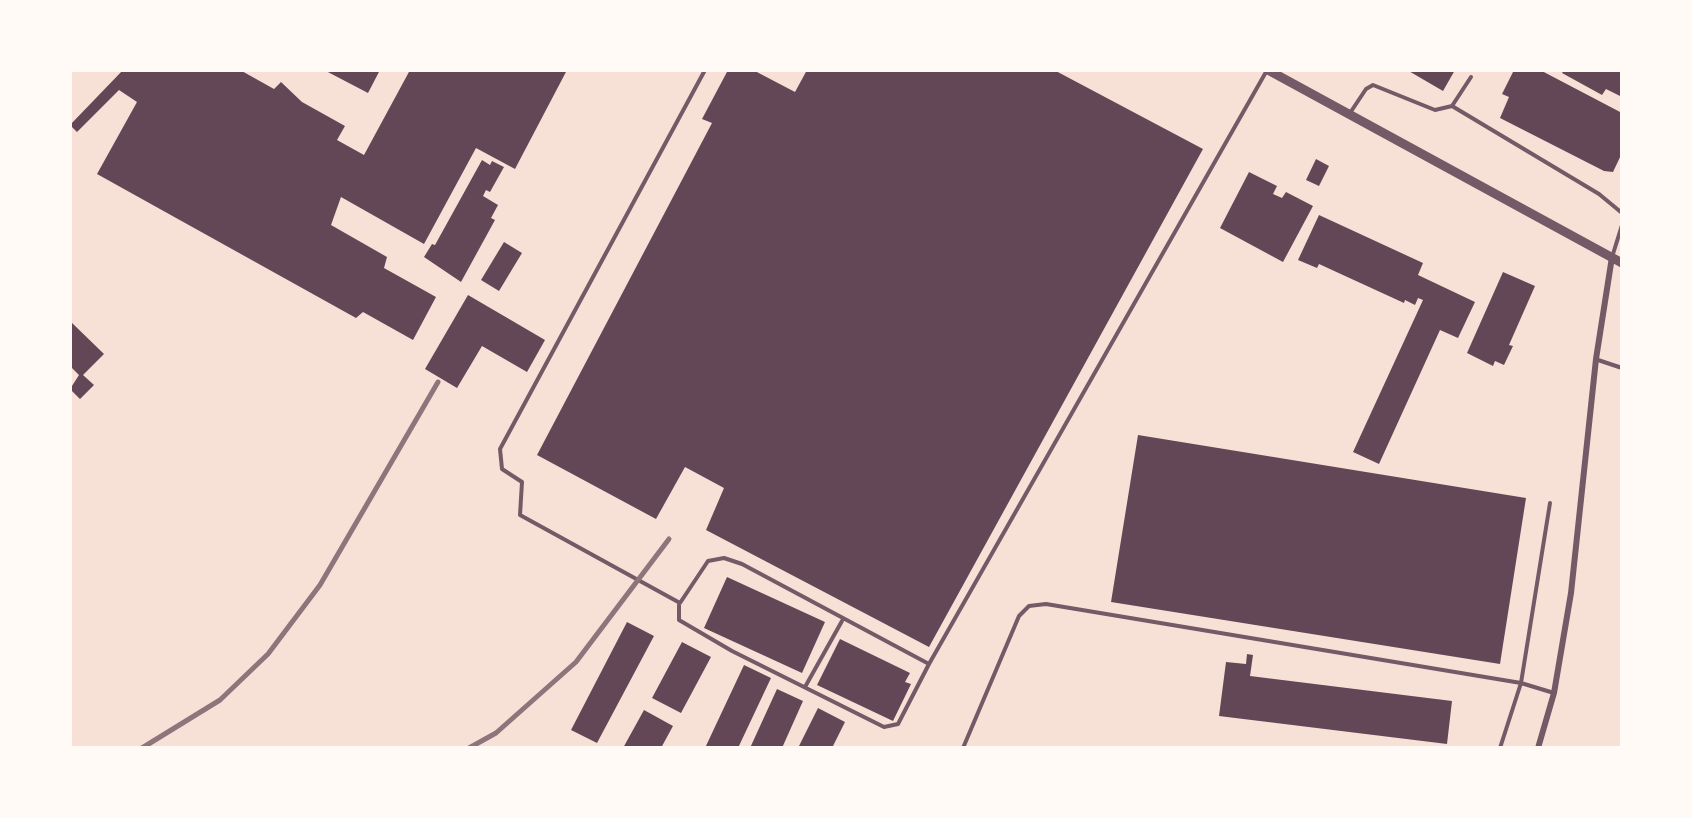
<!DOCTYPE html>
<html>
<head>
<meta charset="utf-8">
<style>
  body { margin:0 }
  #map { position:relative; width:1692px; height:818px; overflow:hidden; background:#f7e1d7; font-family:Lato,sans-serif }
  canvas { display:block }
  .frame { position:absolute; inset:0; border:72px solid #fffaf5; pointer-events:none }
</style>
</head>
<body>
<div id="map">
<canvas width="1692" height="818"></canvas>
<div class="frame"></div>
</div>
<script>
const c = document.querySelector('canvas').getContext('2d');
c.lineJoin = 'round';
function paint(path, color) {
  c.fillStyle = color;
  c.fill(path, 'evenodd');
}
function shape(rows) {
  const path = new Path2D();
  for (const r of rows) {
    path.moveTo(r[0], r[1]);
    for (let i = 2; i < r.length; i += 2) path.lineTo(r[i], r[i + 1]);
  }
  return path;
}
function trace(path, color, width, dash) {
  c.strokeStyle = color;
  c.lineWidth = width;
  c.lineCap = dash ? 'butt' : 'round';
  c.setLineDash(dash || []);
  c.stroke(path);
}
paint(shape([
  [123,70,240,70,274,89,281,82,302,102,345,126,337,140,364,155,410,70,567,70,515,169,476,148,424,244,341,197,331,225,387,257,384,268,436,297,413,340,363,312,356,318,97,174,137,102,119,90,77,132,70,125],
  [324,70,380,70,368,93],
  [728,70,753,70,795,92,807,70,1054,70,1203,149,929,647,706,530,724,488,685,467,656,519,537,455,712,123,702,119],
  [1407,70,1455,70,1443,91],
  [1514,70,1540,70,1622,113,1622,153,1613,172,1604,171,1500,118,1509,97,1502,94],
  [1564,70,1622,70,1622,97,1606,89,1602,95,1562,73],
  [1316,159,1329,166,1319,186,1306,180],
  [482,160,490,165,492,161,504,167,490,192,486,190,483,196,498,205,491,218,495,220,461,282,424,257,432,244,435,245],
  [1249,172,1277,186,1273,194,1282,198,1286,192,1313,206,1283,262,1220,228],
  [1319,215,1423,263,1418,275,1475,302,1458,338,1440,330,1379,464,1353,452,1423,300,1418,298,1415,305,1405,300,1404,303,1319,264,1317,268,1298,260],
  [504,242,522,253,499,291,481,280],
  [1503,272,1535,286,1509,345,1513,346,1504,365,1495,361,1493,366,1467,353],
  [468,295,545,340,527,372,482,346,457,388,425,369],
  [70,321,104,354,83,375,94,385,80,399,70,389,79,375,70,366],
  [1138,435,1526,498,1500,664,1111,602],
  [727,577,825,622,802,673,704,628],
  [627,622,654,636,597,743,571,730],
  [840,639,910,673,905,682,911,684,893,721,817,685],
  [682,642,711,657,681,713,652,698],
  [1247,654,1253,655,1250,676,1452,701,1447,744,1219,716,1226,662,1246,664],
  [744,665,771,678,738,748,705,748],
  [777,689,803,701,782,748,750,748],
  [818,708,845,722,832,748,798,748],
  [644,710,673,726,661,748,623,748]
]), '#644757');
trace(shape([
  [705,70,500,449,502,469,522,482,520,515,680,603,708,561,724,558,742,564,929,664,1266,72],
  [1452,106,1599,194,1622,213],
  [1350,113,1366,89,1373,85,1435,110,1452,106,1471,77],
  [1613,254,1622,225],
  [1598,360,1622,368],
  [679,605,679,620,732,651,884,727,898,724,929,664],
  [805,687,842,621],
  [963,748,1019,616,1029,606,1046,604,1521,683,1550,503],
  [1500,748,1521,683,1554,693]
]), '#755966', 4);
trace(shape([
  [1538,748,1554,693,1571,593,1596,359,1612,257]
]), '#755966', 6);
trace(shape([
  [1268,70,1622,263]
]), '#755966', 9);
trace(shape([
  [142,748,220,700,268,654,320,585,438,382],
  [469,748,496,733,576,662,669,539]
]), '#8f747c', 5);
</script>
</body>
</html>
